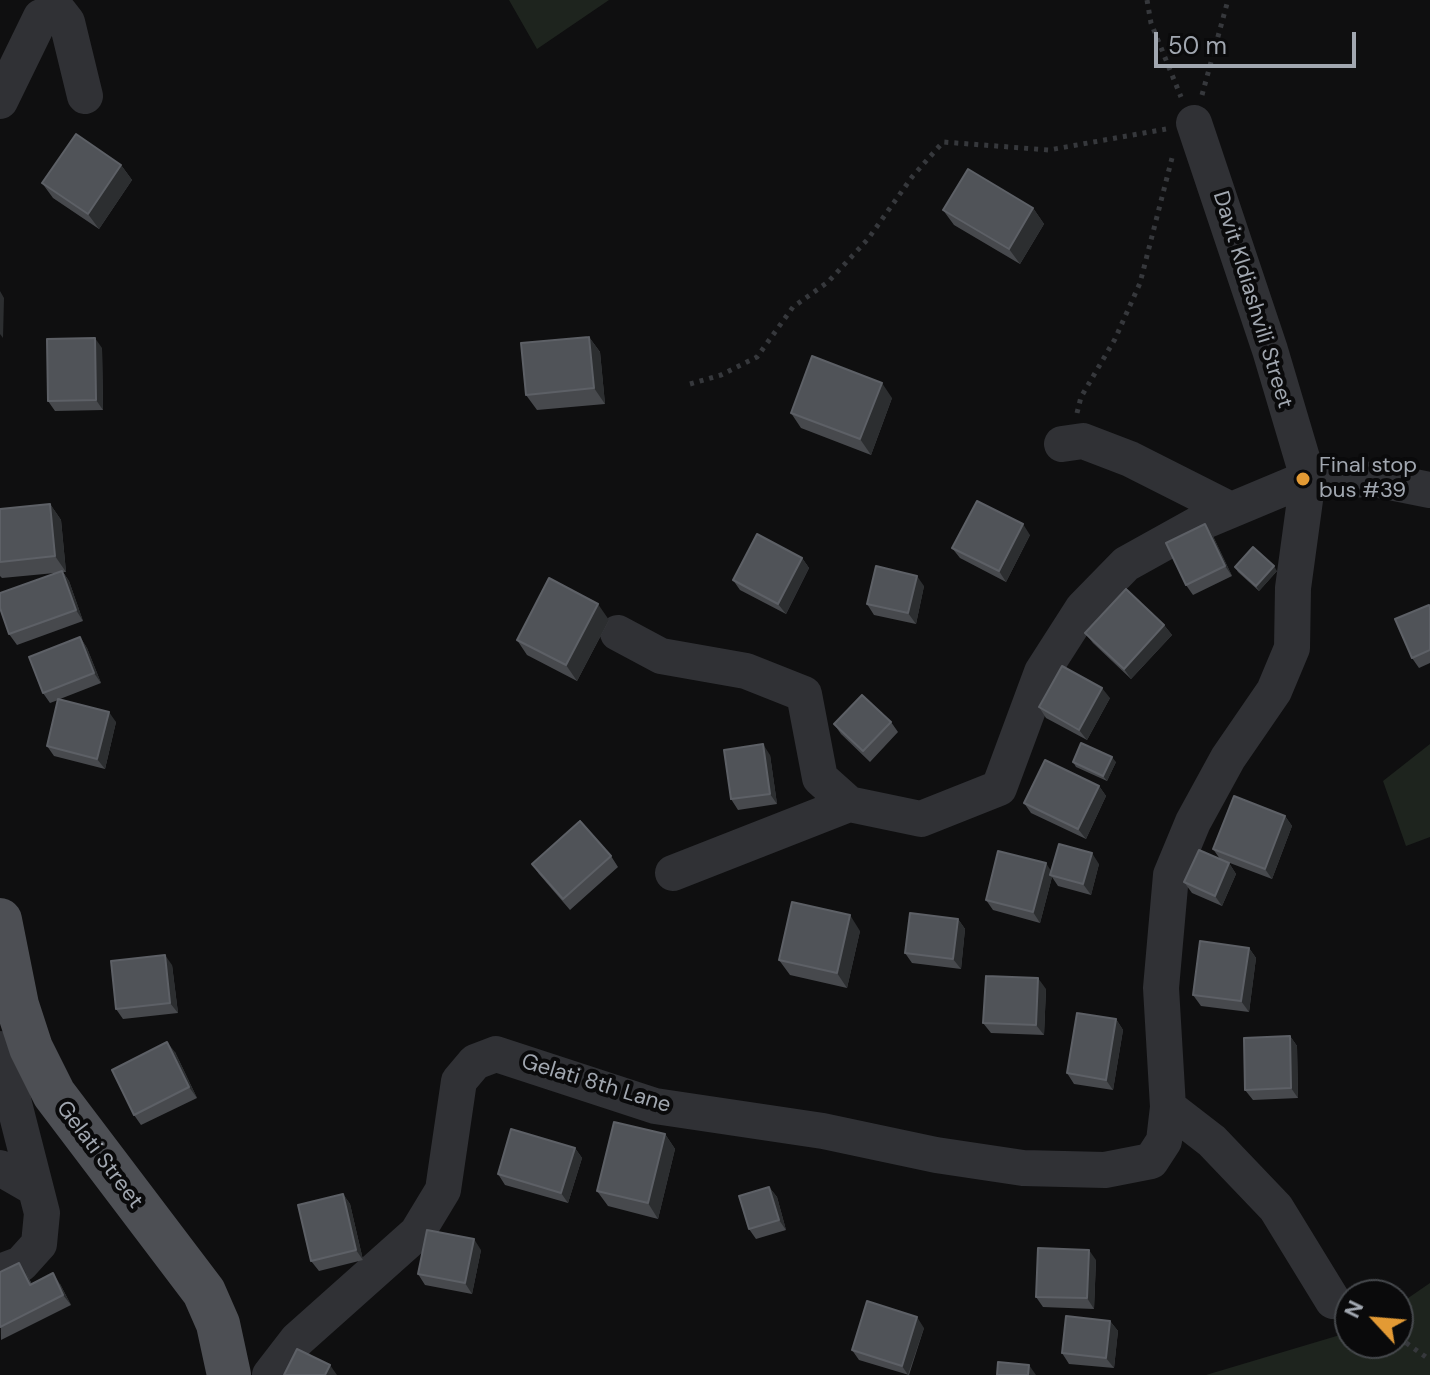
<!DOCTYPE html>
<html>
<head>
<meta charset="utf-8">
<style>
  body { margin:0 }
  #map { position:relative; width:1430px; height:1375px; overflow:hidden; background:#0f0f10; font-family:"DM Sans",sans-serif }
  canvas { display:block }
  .north { position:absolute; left:1334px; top:1279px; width:80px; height:80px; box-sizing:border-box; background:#0a0a0b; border:2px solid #46494d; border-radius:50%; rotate:296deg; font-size:22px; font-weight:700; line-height:32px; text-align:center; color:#a1a7b0 }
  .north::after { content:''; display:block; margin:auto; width:28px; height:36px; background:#e39a34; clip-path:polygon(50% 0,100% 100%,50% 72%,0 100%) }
  .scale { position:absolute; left:1154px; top:32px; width:202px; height:36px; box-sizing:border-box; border:4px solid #a1a7b0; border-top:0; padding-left:10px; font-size:24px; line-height:28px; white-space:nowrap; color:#a1a7b0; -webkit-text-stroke:6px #0a0a0b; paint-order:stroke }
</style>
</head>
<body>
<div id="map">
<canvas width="1430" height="1375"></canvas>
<div class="north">N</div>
<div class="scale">50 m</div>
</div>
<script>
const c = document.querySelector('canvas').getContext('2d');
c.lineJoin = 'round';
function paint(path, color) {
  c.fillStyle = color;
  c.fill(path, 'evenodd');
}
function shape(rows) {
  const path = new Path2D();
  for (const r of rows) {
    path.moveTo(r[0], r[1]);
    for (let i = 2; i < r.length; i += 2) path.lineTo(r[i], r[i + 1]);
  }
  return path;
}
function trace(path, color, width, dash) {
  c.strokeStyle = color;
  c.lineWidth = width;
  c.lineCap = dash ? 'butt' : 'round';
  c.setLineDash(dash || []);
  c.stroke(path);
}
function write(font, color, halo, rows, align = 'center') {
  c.font = font + ' "DM Sans",sans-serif';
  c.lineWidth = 8;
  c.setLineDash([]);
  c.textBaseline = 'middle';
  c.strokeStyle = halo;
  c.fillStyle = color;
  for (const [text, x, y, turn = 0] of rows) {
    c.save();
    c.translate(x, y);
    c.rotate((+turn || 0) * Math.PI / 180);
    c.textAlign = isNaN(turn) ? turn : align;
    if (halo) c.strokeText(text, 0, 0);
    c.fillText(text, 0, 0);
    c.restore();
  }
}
paint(shape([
  [509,0,609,0,537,49],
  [1430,744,1430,837,1406,846,1383,781],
  [1430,1283,1430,1375,1206,1375,1350,1332,1350,1343,1398,1343,1398,1305]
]), '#1e241e');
trace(shape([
  [1147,0,1151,23,1181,97],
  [1202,95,1228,0],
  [690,384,721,375,757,357,793,307,828,282,868,239,912,177,943,142,1049,150,1166,129],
  [1077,413,1081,397,1115,339,1140,283,1172,158],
  [1398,1337,1430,1360]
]), '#36383c', 5, [4, 6]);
trace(shape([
  [0,101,41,17,60,13,67,22,85,96],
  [1062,444,1083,441,1130,459,1231,510],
  [618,633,661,656,746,671,804,694,820,778,849,804,921,819,999,788,1042,672,1083,608,1126,564,1198,524,1308,478,1380,480,1430,490],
  [673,873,849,804],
  [0,1049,42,1213,39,1244,21,1264,0,1272],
  [1168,1107,1212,1141,1276,1208,1333,1301],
  [0,1168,35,1188],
  [270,1375,297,1340,417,1233,443,1190,459,1081,475,1062,496,1054,655,1106,823,1131,936,1155,1023,1168,1105,1170,1151,1161,1164,1141,1168,1107,1161,988,1171,875,1193,822,1228,758,1274,691,1292,648,1293,588,1308,478,1270,350,1194,123]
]), '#303135', 36);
trace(shape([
  [0,920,17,1005,31,1048,54,1094,204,1292,218,1324,229,1375]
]), '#4d4f54', 44);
paint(shape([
  [121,165,132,180,99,229,53,198,42,183],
  [1033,208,1044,224,1020,264,954,225,943,210],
  [589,337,600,352,605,404,537,410,526,395],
  [102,348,103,410,55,411,48,401],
  [892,398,871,455,801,428,791,413],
  [50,504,61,520,66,572,63,572,69,581,83,621,17,645,9,634,55,573,2,578,0,576,0,509],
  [1205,524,1212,534,1232,576,1193,595,1186,585],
  [1030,535,1006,582,960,558,952,548],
  [802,558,809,568,786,614,740,590,733,580],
  [1235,567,1277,571,1259,591,1238,572],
  [924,586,916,624,874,615,867,604],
  [1430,606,1430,663,1419,668,1412,658],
  [609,620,577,681,527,655,517,640],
  [1164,625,1172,635,1131,679,1093,643,1085,633],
  [80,637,87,648,101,683,60,699,116,722,105,769,54,756,47,746,58,700,50,703,43,693],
  [1110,698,1087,740,1046,718,1039,707],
  [891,722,898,732,870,762,841,734,834,724],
  [770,755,777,804,738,810,731,799],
  [1073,762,1116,762,1107,781,1076,767],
  [1099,786,1106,796,1086,839,1031,813,1024,803],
  [1285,816,1292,826,1272,879,1222,860,1229,863,1236,874,1222,906,1192,893,1184,882,1220,859,1213,849],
  [611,856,618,867,570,910,539,874,532,864],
  [1099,864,1091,895,1058,886,1052,877,1040,923,993,910,986,900,1051,871],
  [958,919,965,929,961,969,912,963,905,953],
  [860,931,847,988,790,975,779,960],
  [1249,948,1256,958,1249,1012,1201,1006,1193,995],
  [172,965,178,1013,123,1019,116,1009],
  [1046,989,1044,1035,991,1033,983,1023],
  [1116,1019,1123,1030,1113,1090,1074,1084,1067,1073],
  [1290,1036,1297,1046,1298,1098,1253,1100,1245,1090],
  [175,1052,197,1098,141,1125,134,1115],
  [665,1134,675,1149,658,1219,608,1206,597,1191],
  [575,1148,582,1158,568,1203,505,1185,498,1174],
  [769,1187,777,1197,786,1230,756,1239,749,1229],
  [343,1194,350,1204,363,1260,319,1271,311,1261],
  [481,1250,472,1294,425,1285,418,1274],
  [1096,1260,1094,1309,1043,1307,1036,1297],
  [0,1272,26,1273,32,1284,60,1284,71,1305,1,1340],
  [1110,1321,1118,1331,1114,1368,1069,1364,1062,1353],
  [924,1328,909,1375,859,1360,852,1350]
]), '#47494d');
paint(shape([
  [121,165,132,180,99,229,88,214],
  [1033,208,1044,224,1020,264,1009,249],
  [0,291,4,298,3,338,0,334],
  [589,337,600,352,605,404,594,388],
  [95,338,102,348,103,410,96,400],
  [882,383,892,398,871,455,860,439],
  [50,504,61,520,66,572,55,556],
  [1023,524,1030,535,1006,582,999,571],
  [1205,524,1212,534,1232,576,1225,566],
  [802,558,809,568,786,614,778,604],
  [1274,566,1277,571,1259,591,1256,586],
  [62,571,69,581,83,621,76,610],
  [917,576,924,586,916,624,908,613],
  [598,604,609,620,577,681,566,665],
  [1164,625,1172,635,1131,679,1124,669],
  [80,637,87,648,101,683,94,673],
  [1102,688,1110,698,1087,740,1079,730],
  [109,712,116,722,105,769,97,759],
  [763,744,770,755,777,804,770,794],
  [1112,757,1116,762,1107,781,1103,776],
  [1099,786,1106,796,1086,839,1078,829],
  [1285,816,1292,826,1272,879,1265,869],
  [1092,853,1099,864,1091,895,1083,884],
  [1046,863,1053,874,1050,875,1052,877,1040,923,1033,912],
  [1229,863,1236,874,1222,906,1215,896],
  [850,915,860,931,847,988,837,973],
  [958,919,965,929,961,969,953,959],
  [1249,948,1256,958,1249,1012,1241,1001],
  [165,955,172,965,178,1013,170,1003],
  [1038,978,1046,989,1044,1035,1036,1025],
  [1116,1019,1123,1030,1113,1090,1106,1080],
  [1290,1036,1297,1046,1298,1098,1291,1088],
  [167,1042,175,1052,197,1098,189,1087],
  [665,1134,675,1149,658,1219,648,1203],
  [575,1148,582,1158,568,1203,561,1193],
  [769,1187,777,1197,786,1230,779,1220],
  [343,1194,350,1204,363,1260,356,1250],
  [474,1239,481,1250,472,1294,465,1283],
  [1089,1250,1096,1260,1094,1309,1087,1298],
  [19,1263,26,1273,37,1296,30,1285],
  [53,1273,60,1284,71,1305,63,1295],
  [917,1317,924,1328,908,1375,902,1366],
  [1110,1321,1118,1331,1114,1368,1106,1358],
  [330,1365,337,1375,325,1375],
  [1029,1365,1036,1375,1028,1375]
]), '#2c2e30');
const building = shape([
  [76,134,121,165,88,214,42,183,76,134],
  [968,169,1033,208,1009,249,943,210,968,169],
  [589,337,594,388,526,395,521,343,589,337],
  [95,338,96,400,48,401,47,339,95,338],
  [812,356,882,383,860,439,791,413,812,356],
  [977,501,1023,524,999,571,952,548,977,501],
  [50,504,55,556,0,562,0,509,50,504],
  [1205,524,1225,566,1186,585,1166,543,1205,524],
  [757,534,802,558,778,604,733,580,757,534],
  [1253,547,1274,566,1256,586,1235,567,1253,547],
  [876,566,917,576,908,613,867,604,876,566],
  [62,571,76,610,9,634,0,608,0,593,62,571],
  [549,578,598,604,566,665,517,640,549,578],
  [1126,589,1164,625,1124,669,1085,633,1126,589],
  [1429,605,1430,607,1430,650,1412,658,1395,619,1429,605],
  [80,637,94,673,43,693,29,657,80,637],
  [1062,666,1102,688,1079,730,1039,707,1062,666],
  [862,695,891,722,863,751,834,724,862,695],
  [58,699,109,712,97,759,47,746,58,699],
  [1081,743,1112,757,1103,776,1073,762,1081,743],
  [763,744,770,794,731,799,724,750,763,744],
  [1045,760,1099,786,1078,829,1024,803,1045,760],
  [1234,796,1285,816,1265,869,1213,849,1234,796],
  [580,821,611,856,563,899,532,864,580,821],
  [1059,844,1092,853,1083,884,1050,875,1059,844],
  [1199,850,1229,863,1215,896,1184,882,1199,850],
  [998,851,1046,863,1033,912,986,900,998,851],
  [792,902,850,915,837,973,779,960,792,902],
  [910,913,958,919,953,959,905,953,910,913],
  [1200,941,1249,948,1241,1001,1193,995,1200,941],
  [165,955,170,1003,116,1009,111,961,165,955],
  [986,976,1038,978,1036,1025,983,1023,986,976],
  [1077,1013,1116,1019,1106,1080,1067,1073,1077,1013],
  [1290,1036,1291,1088,1245,1090,1244,1038,1290,1036],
  [167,1042,189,1087,134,1115,112,1070,167,1042],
  [614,1122,665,1134,648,1203,597,1191,614,1122],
  [511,1129,575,1148,561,1193,498,1174,511,1129],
  [769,1187,779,1220,749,1229,739,1196,769,1187],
  [343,1194,356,1250,311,1261,298,1205,343,1194],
  [427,1230,474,1239,465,1283,418,1274,427,1230],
  [1038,1248,1089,1250,1087,1298,1036,1297,1038,1248],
  [19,1263,30,1285,53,1273,63,1295,0,1327,0,1272,19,1263],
  [867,1301,917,1317,902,1366,852,1350,867,1301],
  [1066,1316,1110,1321,1106,1358,1062,1353,1066,1316],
  [297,1349,330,1365,325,1375,284,1375,297,1349],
  [998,1362,1029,1365,1028,1375,997,1375,998,1362]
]);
paint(building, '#505358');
trace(building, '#5d6066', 2);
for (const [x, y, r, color] of [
  [1303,479,8,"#e39a34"]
]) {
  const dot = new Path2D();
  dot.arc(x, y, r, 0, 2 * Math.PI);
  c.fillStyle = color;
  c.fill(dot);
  trace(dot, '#0a0a0b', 3);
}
write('22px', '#a1a7b0', '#0a0a0b', [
  ["Davit Kldiashvili Street",1252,300,73],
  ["Gelati 8th Lane",596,1084,17],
  ["Gelati Street",99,1155,53]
]);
write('22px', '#a1a7b0', '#0a0a0b', [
  ["Final stop",1319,466],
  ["bus #39",1319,491]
], 'left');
</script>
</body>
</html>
